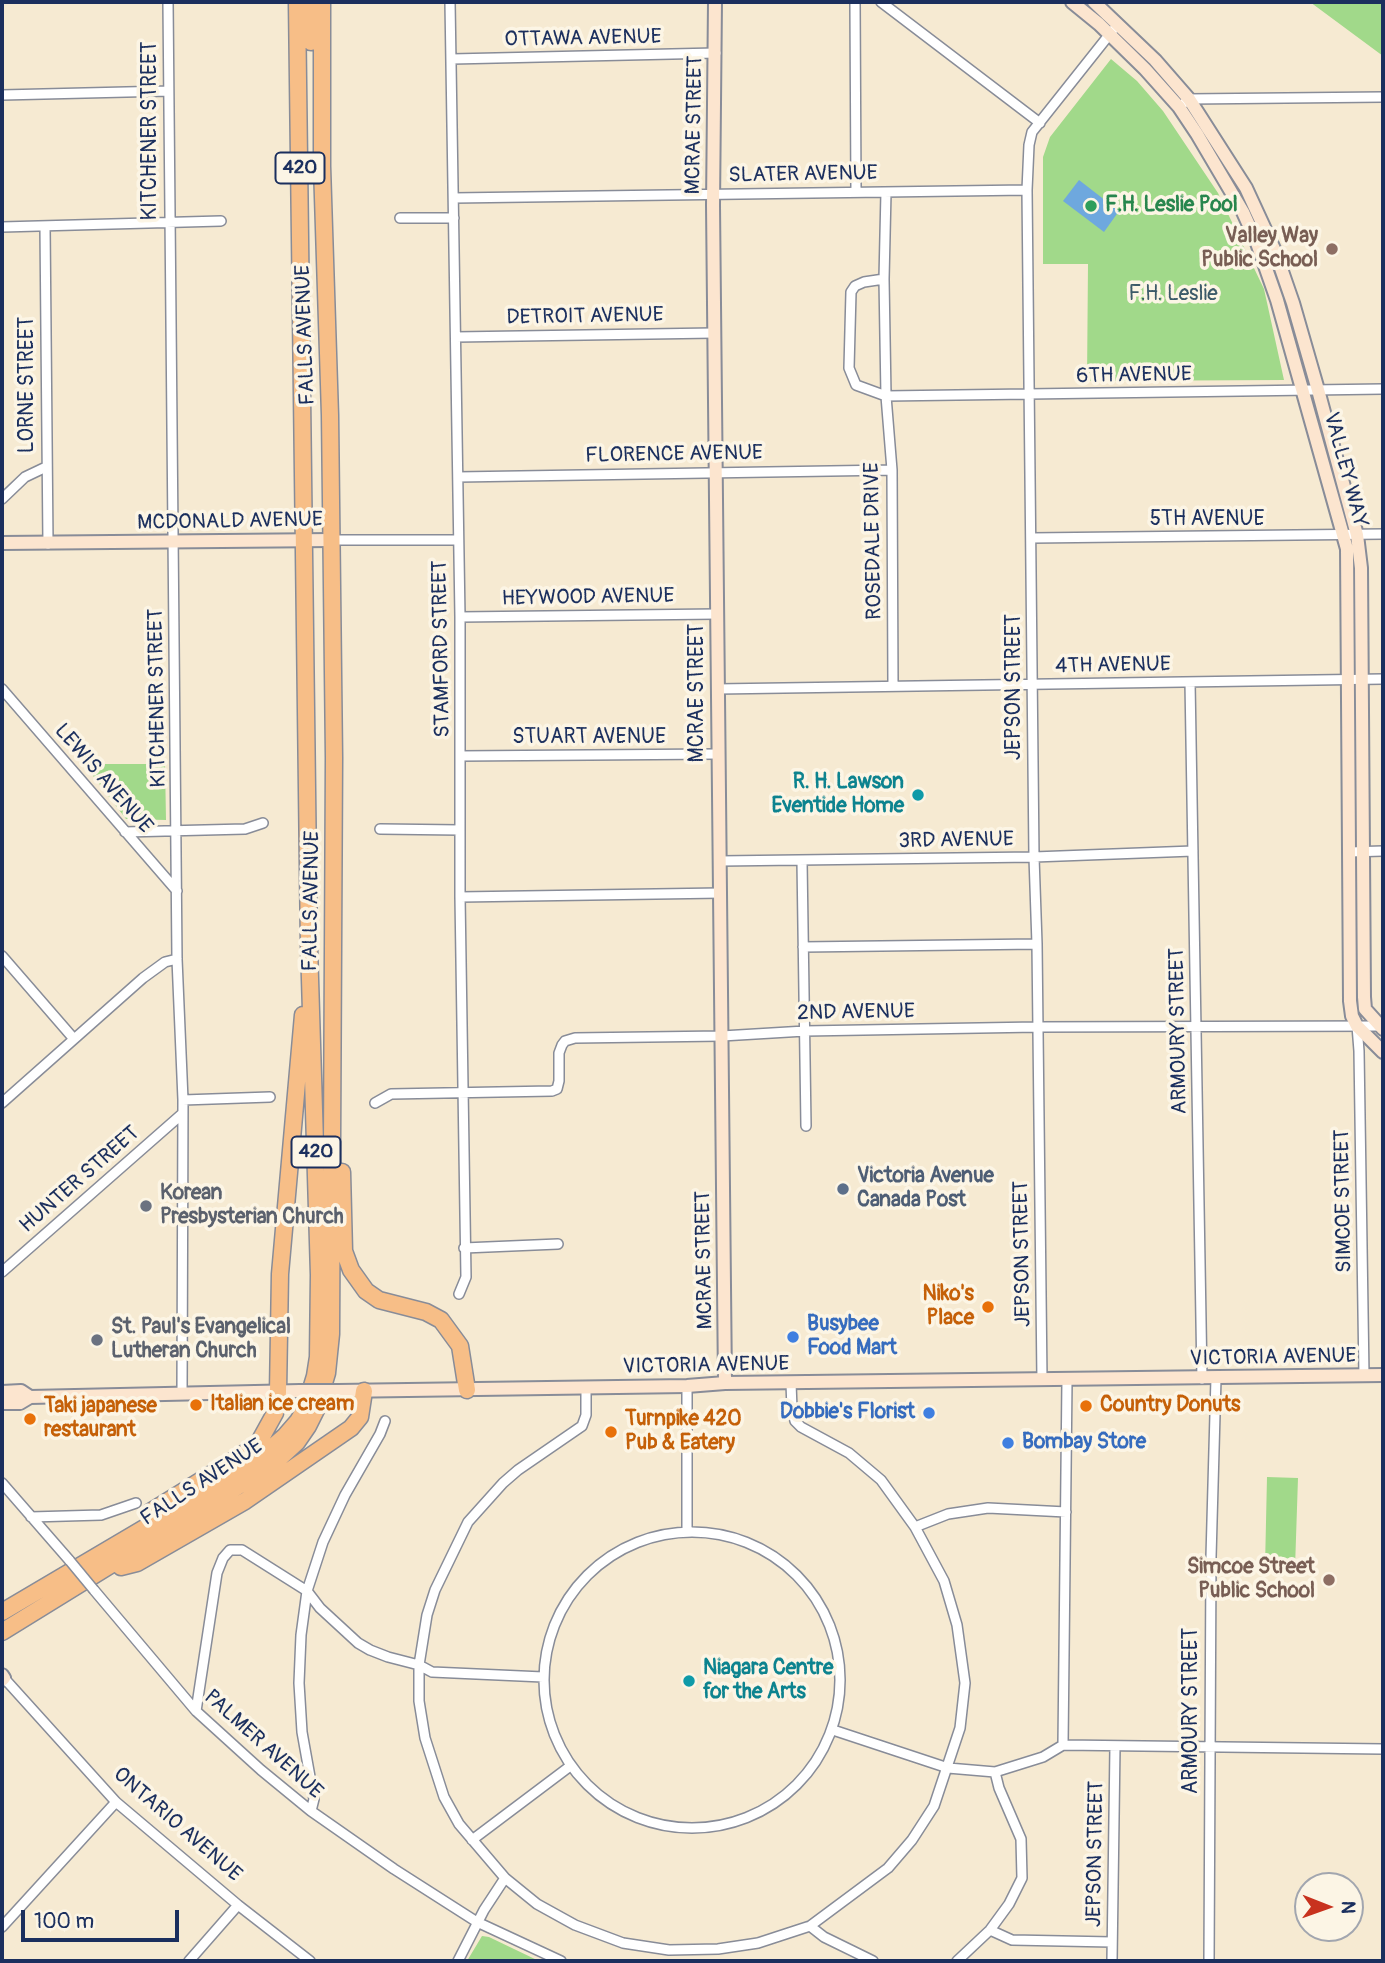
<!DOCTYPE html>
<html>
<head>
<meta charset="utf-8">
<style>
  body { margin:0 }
  #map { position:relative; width:1385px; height:1963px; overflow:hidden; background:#f6ead2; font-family:Pangolin,sans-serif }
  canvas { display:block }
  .frame { position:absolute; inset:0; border:4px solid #1b2f5e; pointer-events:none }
  .north { position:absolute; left:1294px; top:1872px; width:70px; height:70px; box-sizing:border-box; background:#fcf5e5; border:2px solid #a2a6af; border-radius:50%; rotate:91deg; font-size:19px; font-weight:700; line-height:28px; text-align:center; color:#1b2f5e }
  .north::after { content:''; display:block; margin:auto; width:24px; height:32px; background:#c8321e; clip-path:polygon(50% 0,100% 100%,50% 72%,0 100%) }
  .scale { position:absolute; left:21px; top:1910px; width:158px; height:32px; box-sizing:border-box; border:4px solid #1b2f5e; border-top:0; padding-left:9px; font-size:21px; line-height:24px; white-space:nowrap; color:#1b2f5e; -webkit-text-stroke:5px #fcf5e5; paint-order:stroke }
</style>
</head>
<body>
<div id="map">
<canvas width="1385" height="1963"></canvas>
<div class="frame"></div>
<div class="north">N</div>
<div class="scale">100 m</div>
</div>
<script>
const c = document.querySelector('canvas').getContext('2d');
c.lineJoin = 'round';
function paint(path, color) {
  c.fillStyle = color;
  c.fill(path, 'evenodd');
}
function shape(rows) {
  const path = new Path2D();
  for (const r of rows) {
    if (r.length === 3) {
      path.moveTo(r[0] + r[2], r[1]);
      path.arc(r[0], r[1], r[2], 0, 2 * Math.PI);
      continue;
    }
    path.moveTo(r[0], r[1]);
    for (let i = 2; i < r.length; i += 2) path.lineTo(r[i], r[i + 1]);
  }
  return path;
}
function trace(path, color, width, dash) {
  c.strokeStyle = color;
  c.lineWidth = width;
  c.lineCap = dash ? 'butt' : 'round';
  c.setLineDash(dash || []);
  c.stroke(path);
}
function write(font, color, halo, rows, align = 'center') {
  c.font = font + ' Pangolin,sans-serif';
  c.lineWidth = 7;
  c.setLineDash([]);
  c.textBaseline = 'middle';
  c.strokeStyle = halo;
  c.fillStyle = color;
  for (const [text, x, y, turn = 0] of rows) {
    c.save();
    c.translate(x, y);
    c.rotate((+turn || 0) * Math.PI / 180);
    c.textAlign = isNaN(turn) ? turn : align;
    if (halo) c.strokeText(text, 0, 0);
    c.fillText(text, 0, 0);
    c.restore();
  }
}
paint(shape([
  [1310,2,1383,2,1383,56],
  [1111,59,1137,81,1163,111,1218,193,1264,289,1284,380,1087,381,1088,264,1043,264,1043,157,1050,137],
  [84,764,165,764,166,820,126,819],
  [1267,1477,1298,1478,1295,1568,1265,1567],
  [482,1936,489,1937,539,1961,467,1961]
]), '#a1d98a');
paint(shape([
  [1079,180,1119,211,1104,232,1063,201]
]), '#6ea8de');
const street = shape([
  [168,2,177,959,183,1100,182,1394],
  [450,2,460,617,460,897,466,1277,459,1294],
  [855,2,856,192],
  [881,2,1040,123],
  [452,59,716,53],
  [2,95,168,91],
  [1179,107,1189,99,1383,97],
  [886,192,884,279,886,396,892,470,893,686],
  [454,198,1027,190],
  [400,218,454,218],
  [45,226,48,544],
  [2,227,221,221],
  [884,279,864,282,855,286,851,292,849,368,856,385,886,396,1383,389],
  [456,337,714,333],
  [458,477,892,470],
  [2,499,25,477,46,467],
  [1032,538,1383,534],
  [332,540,458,540],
  [460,617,717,614],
  [1190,682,1202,1379],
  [2,689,177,891],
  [717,689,1383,679],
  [460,756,718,754],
  [380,829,460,830],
  [125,832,245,829,263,823],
  [1349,852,1383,851],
  [720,861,1034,857,1193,851],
  [802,861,806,1126],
  [460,897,721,893],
  [803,947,1037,944],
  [2,956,74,1039],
  [1357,1026,1359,1051,1364,1376],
  [183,1100,270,1097],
  [2,1103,143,978,165,962,177,959],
  [375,1103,391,1094,552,1091,557,1089,559,1081,559,1053,562,1045,565,1041,575,1038,722,1036,805,1031,1037,1027,1382,1026],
  [464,1248,558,1244],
  [2,1272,182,1114],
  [1042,1380,1037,944,1034,857,1027,190,1029,145,1032,132,1113,30],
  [687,1386,687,1532],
  [586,1388,586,1415,582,1426,518,1470,503,1483,468,1522,435,1590,427,1615,419,1665,419,1701,425,1738,444,1797,459,1824,505,1878,537,1904,575,1925,623,1943,669,1950,718,1949,758,1943,810,1926,888,1868,912,1840,934,1806,960,1728,965,1683,957,1625,944,1581,915,1527,881,1480,849,1453,801,1427,795,1421,792,1409,791,1383],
  [2,1483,70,1561],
  [31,1517,101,1515,136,1503],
  [915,1527,948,1514,988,1508,1066,1512],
  [692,1680,148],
  [94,1590,196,1711,261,1770,311,1811,394,1869,477,1922,561,1961],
  [4,1678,116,1802,238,1905,310,1961],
  [196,1711,217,1573,223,1558,230,1550,242,1550,307,1591,320,1608,358,1643,370,1650,388,1657,419,1665,432,1672,543,1677],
  [833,1730,948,1768,995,1772,1043,1757,1063,1745,1383,1749],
  [1063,1745,1067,1380],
  [311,1811,314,1799,302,1732,299,1683,301,1635,307,1591,323,1542,345,1495,380,1434,385,1421],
  [472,1840,569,1767],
  [810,1926,824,1937,873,1961],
  [2,1927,116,1802],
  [990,1930,1012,1940,1112,1942],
  [189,1961,238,1905],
  [458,1961,484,1910,505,1878],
  [957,1961,990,1930,1009,1904,1022,1878,1021,1839,999,1788,995,1772],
  [1112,1961,1115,1746],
  [1209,1961,1211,1557,1216,1378]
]);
const secondary = shape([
  [715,2,713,205,725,1383],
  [1072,2,1099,24,1145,69,1179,107,1197,134,1243,212,1257,243,1277,300,1347,549,1350,1001,1352,1016,1357,1026,1383,1052],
  [1094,2,1155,60,1189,99,1246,188,1275,251,1293,303,1318,390,1357,535,1361,568,1364,997,1365,1009,1383,1029],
  [2,543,332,540],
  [338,1391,687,1386,725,1383,1383,1375],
  [2,1392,21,1391,30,1397,300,1391],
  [2,1403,20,1403,30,1397],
  [2,1675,4,1678,2,1680]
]);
const highway = shape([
  [310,2,311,42],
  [342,1172,344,1251,351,1270,366,1291,379,1300,426,1312,441,1320,460,1346,467,1390],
  [150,1512,242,1455,259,1442,275,1413,278,1392,280,1274,303,1015],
  [121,1567,137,1563,245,1501,351,1428,360,1417,364,1391],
  [2,1612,253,1464,285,1436,298,1421,305,1409,315,1376,318,1357,319,1275,309,946,297,2],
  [2,1632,271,1466,297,1442,308,1426,316,1410,327,1373,331,1334,334,758,330,415,322,166,322,2]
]);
trace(street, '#888c98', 12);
trace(secondary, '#888c98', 16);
trace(highway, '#888c98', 19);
trace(street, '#fff', 9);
trace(secondary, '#fce5cf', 12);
trace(highway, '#f7be87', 16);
const streetBridge = shape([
  [70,1561,94,1590]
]);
const secondaryBridge = shape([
  [300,1391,338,1391]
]);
trace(streetBridge, '#888c98', 12, []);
trace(secondaryBridge, '#888c98', 16, []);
trace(streetBridge, '#fff', 9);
trace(secondaryBridge, '#fce5cf', 12);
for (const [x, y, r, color] of [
  [1091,206,7,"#2e9e5b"],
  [1332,249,7,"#8d6e63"],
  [918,795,7,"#0f9aa8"],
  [843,1189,7,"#5c6f8a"],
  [146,1206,7,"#6b7280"],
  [988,1307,7,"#e8710a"],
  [793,1337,7,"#3f7fe0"],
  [97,1340,7,"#6b7280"],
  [196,1405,7,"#e8710a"],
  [1086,1406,7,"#e8710a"],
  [929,1413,7,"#3f7fe0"],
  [30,1419,7,"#e8710a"],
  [611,1432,7,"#e8710a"],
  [1008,1443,7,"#3f7fe0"],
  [1329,1580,7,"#8d6e63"],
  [689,1681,7,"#0f9aa8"]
]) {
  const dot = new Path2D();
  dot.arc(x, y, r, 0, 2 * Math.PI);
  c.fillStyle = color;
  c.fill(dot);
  trace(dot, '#fcf5e5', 2.5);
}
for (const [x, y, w] of [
  [300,168,49],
  [316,1152,49]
]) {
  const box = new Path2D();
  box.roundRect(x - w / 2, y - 15.5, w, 31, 5);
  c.fillStyle = '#fcf5e5';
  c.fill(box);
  trace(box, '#1b2f5e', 2);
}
write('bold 19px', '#1b2f5e', null, [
  ["420",300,168],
  ["420",316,1152]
]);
write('21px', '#1b2f5e', '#fcf5e5', [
  ["OTTAWA AVENUE",583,39,-1],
  ["MCRAE STREET",695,125,-89],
  ["KITCHENER STREET",151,131,-90],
  ["SLATER AVENUE",803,175,-1],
  ["DETROIT AVENUE",585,317,-1],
  ["FALLS AVENUE",306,335,-92],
  ["6TH AVENUE",1134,376,-1],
  ["LORNE STREET",28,385,-90],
  ["FLORENCE AVENUE",674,455,-1],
  ["VALLEY WAY",1345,470,75],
  ["5TH AVENUE",1207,520],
  ["MCDONALD AVENUE",230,522,-1],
  ["ROSEDALE DRIVE",874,541,-91],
  ["HEYWOOD AVENUE",588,598,-1],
  ["STAMFORD STREET",442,649,-91],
  ["4TH AVENUE",1113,666,-1],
  ["JEPSON STREET",1015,687,-90],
  ["MCRAE STREET",698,693,-90],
  ["KITCHENER STREET",158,698,-91],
  ["STUART AVENUE",589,738],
  ["LEWIS AVENUE",103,779,49],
  ["3RD AVENUE",956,841,-1],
  ["FALLS AVENUE",312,901,-89],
  ["2ND AVENUE",856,1013,-1],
  ["ARMOURY STREET",1179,1031,-91],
  ["HUNTER STREET",80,1180,-41],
  ["SIMCOE STREET",1344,1201,-91],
  ["JEPSON STREET",1023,1254,-91],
  ["MCRAE STREET",705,1260,-91],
  ["VICTORIA AVENUE",1273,1358,-1],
  ["VICTORIA AVENUE",706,1366,-1],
  ["FALLS AVENUE",202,1483,-33],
  ["ARMOURY STREET",1192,1711,-90],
  ["PALMER AVENUE",263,1745,42],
  ["ONTARIO AVENUE",177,1825,41],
  ["JEPSON STREET",1096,1854,-89]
]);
write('bold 21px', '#27864d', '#fcf5e5', [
  ["F.H. Leslie Pool",1105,206]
], 'left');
write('bold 21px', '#785e54', '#fcf5e5', [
  ["Valley Way",1318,237],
  ["Public School",1318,261],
  ["Simcoe Street",1315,1568],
  ["Public School",1315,1592]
], 'right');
write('21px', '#3c5a69', '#fcf5e5', [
  ["F.H. Leslie",1173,295]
]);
write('bold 21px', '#0d838f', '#fcf5e5', [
  ["R. H. Lawson",904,783],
  ["Eventide Home",904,807],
  ["Niagara Centre",703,1669,"left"],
  ["for the Arts",703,1693,"left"]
], 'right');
write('bold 21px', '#4e5e75', '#fcf5e5', [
  ["Victoria Avenue",857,1177],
  ["Canada Post",857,1201]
], 'left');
write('bold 21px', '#5b616d', '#fcf5e5', [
  ["Korean",160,1194],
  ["Presbysterian Church",160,1218],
  ["St. Paul's Evangelical",111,1328],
  ["Lutheran Church",111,1352]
], 'left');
write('bold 21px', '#c56008', '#fcf5e5', [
  ["Niko's",974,1295,"right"],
  ["Place",974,1319,"right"],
  ["Italian ice cream",210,1405],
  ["Country Donuts",1100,1406],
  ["Taki japanese",44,1407],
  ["restaurant",44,1431],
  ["Turnpike 420",625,1420],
  ["Pub & Eatery",625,1444]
], 'left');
write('bold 21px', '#366cbe', '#fcf5e5', [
  ["Busybee",807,1325],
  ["Food Mart",807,1349],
  ["Dobbie's Florist",915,1413,"right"],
  ["Bombay Store",1022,1443]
], 'left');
</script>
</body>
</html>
